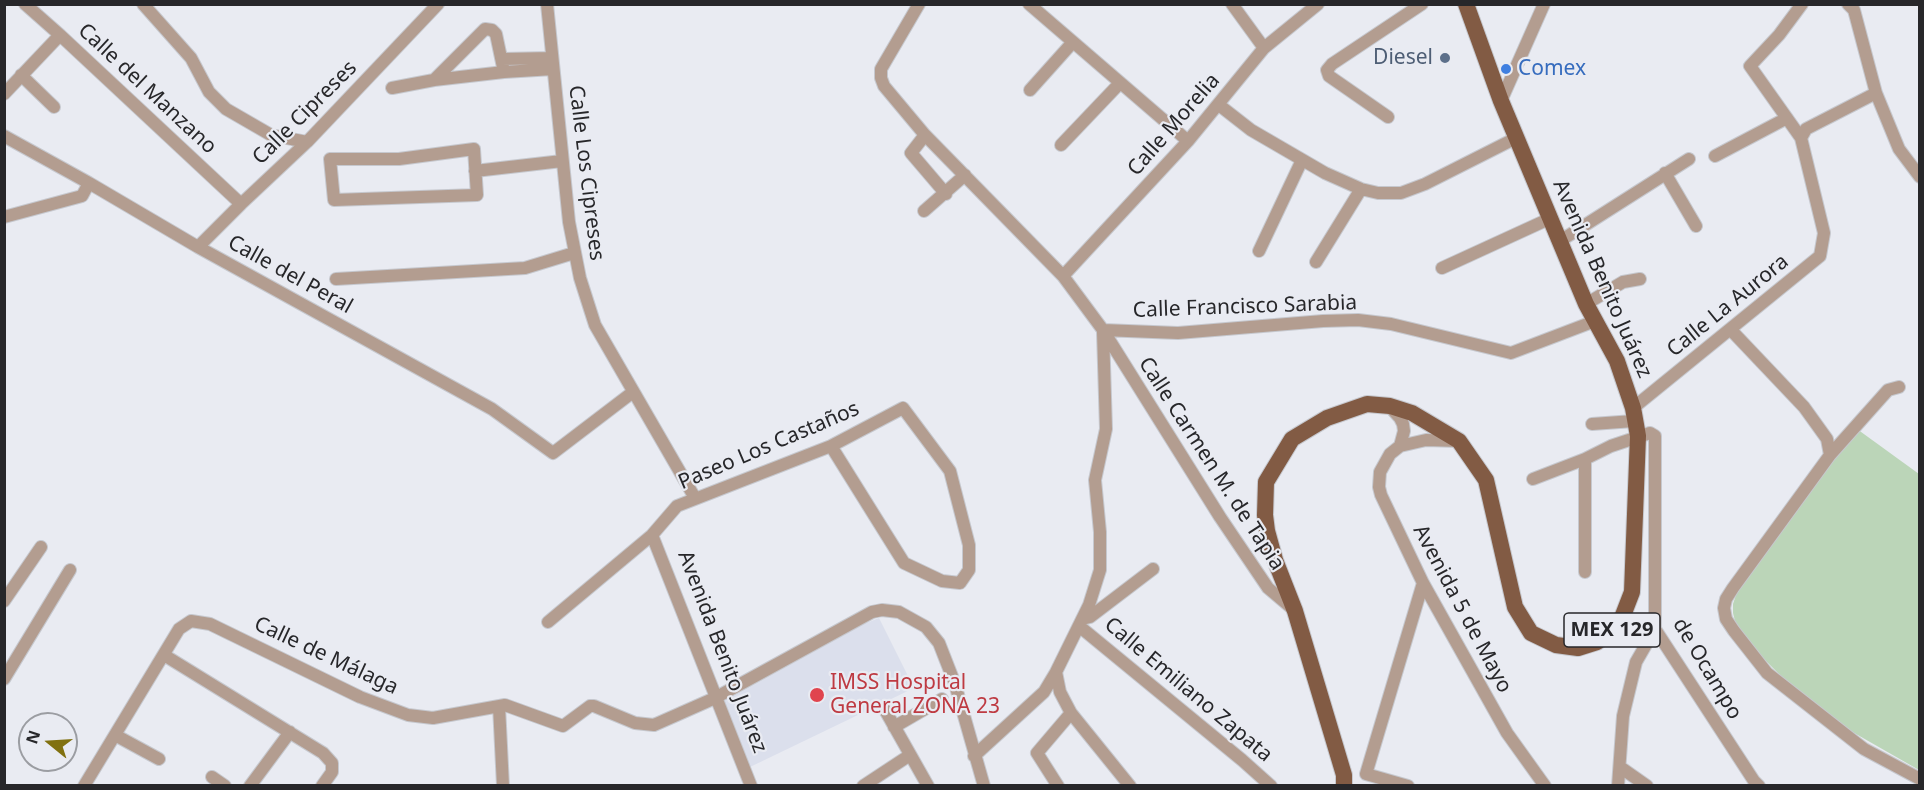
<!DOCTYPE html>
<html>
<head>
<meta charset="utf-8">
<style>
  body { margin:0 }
  #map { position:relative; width:1924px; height:790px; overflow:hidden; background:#e9ebf2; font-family:"Noto Sans",sans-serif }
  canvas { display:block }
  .frame { position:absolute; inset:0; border:6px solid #27272a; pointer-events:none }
  .north { position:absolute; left:18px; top:712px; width:60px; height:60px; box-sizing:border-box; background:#e9ebf2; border:2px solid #9b9da2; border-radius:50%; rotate:288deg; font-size:16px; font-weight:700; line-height:24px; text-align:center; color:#27272a }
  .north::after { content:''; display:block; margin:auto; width:21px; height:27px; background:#817110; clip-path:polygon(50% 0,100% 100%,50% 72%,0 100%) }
</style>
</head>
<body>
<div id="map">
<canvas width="1924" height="790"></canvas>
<div class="frame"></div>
<div class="north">N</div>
</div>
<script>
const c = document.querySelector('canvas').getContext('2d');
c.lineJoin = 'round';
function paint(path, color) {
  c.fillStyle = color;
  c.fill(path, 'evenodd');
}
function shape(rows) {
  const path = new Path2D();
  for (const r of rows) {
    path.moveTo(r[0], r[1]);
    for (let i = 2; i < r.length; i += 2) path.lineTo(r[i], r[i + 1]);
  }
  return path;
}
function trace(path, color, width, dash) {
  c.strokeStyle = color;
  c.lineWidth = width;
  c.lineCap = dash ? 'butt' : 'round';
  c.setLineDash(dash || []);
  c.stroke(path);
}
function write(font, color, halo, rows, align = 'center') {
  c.font = font + ' "Noto Sans",sans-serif';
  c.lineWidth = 4.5;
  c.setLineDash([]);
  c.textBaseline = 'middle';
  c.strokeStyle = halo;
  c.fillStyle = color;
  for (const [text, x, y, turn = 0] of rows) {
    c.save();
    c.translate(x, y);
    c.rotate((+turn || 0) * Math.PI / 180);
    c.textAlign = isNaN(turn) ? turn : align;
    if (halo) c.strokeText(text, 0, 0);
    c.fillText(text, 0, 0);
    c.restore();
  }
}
paint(shape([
  [879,618,914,688,750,767,723,702,864,624]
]), '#dbdfec');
paint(shape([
  [1857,429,1919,474,1919,770,1849,730,1782,677,1755,650,1736,625,1733,613,1733,604,1737,592,1807,493]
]), '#bbd5b8');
const minor = shape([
  [25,4,60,35,241,204],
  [143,4,191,58,209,92,226,109,271,135,307,142],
  [547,4,569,222,580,278,595,325,695,498],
  [919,4,881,69,881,78,884,86,925,135,1063,276,1103,330,1220,517,1268,588,1294,610],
  [1029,4,1188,141],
  [1232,4,1264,48],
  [1848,4,1854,10,1876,93,1899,149,1920,177],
  [502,59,552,58],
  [21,75,54,107],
  [434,80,485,29,492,30,496,34,504,72],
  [392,88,434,80,504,72,553,69],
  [1030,90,1073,42],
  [4,94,60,35],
  [1501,101,1544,4],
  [1219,105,1251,130,1325,173,1361,189,1378,193,1401,193,1425,184,1516,138],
  [1388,117,1329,76,1327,70,1332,64,1422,4],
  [925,135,911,153,946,194],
  [4,136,89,183,198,247,492,409,553,453,633,392],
  [1801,138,1750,66,1779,35,1802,4],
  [1061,145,1120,83],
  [474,149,477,195,334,200,330,159,399,159,474,149],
  [1715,156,1787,118],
  [475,171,562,161],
  [1665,173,1696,226],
  [924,211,965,175],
  [4,217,82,196,89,183],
  [1560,241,1689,159],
  [198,247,241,204,307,142,438,4],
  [1259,251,1302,160],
  [1316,262,1361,189],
  [1442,268,1551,218],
  [1063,276,1188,141,1264,48,1318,4],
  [336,279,525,268,574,253],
  [1586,304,1623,282,1640,279],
  [1730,329,1804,407,1827,439,1830,455],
  [1103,330,1178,333,1323,321,1358,320,1391,324,1511,353,1595,321],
  [1103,332,1106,429,1095,480,1100,532,1100,570,1089,605,1056,672,1060,692,1071,713,1130,786],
  [1899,387,1888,390,1830,455,1733,588,1726,599,1724,608,1726,619,1734,631,1767,673,1864,749,1920,779],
  [1390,407,1400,418,1403,424,1404,431,1400,446],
  [1633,408,1820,256,1824,233,1801,138,1806,129,1876,93],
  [1592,424,1634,421],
  [1458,441,1426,440,1400,446,1390,454,1380,472,1379,487,1381,495,1423,583,1507,733,1545,786],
  [1533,479,1585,459,1611,446,1650,433,1655,436,1655,629,1754,781,1759,786],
  [652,535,751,786],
  [1585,572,1585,459],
  [4,601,41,547],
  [1082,619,1090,617,1153,569],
  [548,622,652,535,677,506,831,446,903,408,950,471,969,545,969,570,960,583,942,581,904,563,831,446],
  [1079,626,1242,760,1271,786],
  [164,655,323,753,332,763,332,772,322,786],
  [4,679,70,570],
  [499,706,503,786],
  [885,710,928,786],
  [894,727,942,699],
  [115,735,159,759],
  [974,756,1044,692,1056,672],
  [1620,767,1647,786],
  [212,777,225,786],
  [84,786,179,629,191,621,210,624,360,697,408,715,433,718,505,705,563,726,590,706,594,706,635,723,654,725,715,698,872,612,882,610,899,612,926,627,939,643,955,684,984,786],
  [250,786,290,732],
  [863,786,910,755],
  [1058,786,1037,753,1071,713],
  [1408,786,1366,774,1423,583],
  [1618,786,1623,716,1636,662,1655,629]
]);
const primary = shape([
  [1344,786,1344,775,1295,611,1275,560,1267,531,1265,515,1266,482,1292,439,1327,418,1367,404,1390,406,1412,413,1459,441,1486,480,1515,607,1531,633,1556,645,1578,648,1597,642,1620,623,1632,592,1638,436,1633,408,1617,361,1586,304,1501,101,1466,4]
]);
trace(minor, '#c6c8ce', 14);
trace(primary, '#c6c8ce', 18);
trace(minor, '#b39d90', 12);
trace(primary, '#825b44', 16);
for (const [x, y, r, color] of [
  [1445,58,6,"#5c6f8a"],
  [1506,69,6,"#3f7fe0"],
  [817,695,8,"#e0444e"]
]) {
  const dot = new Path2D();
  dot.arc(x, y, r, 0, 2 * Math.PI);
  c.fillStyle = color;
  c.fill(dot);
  trace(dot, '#e9ebf2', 2);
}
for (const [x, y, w] of [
  [1612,630,96]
]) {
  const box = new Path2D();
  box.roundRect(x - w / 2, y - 17, w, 34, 4.5);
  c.fillStyle = '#e9ebf2';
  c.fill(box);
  trace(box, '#27272a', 1.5);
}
write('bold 20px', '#27272a', null, [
  ["MEX 129",1612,630]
]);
write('21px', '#4e5e75', '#e9ebf2', [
  ["Diesel",1433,58]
], 'right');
write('21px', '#366cbe', '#e9ebf2', [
  ["Comex",1518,69]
], 'left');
write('21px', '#27272a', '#e9ebf2', [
  ["Calle del Manzano",147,89,43],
  ["Calle Cipreses",305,113,-45],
  ["Calle Morelia",1174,125,-49],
  ["Calle Los Cipreses",586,173,83],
  ["Calle del Peral",290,275,29],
  ["Avenida Benito Juárez",1602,279,66],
  ["Calle La Aurora",1728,306,-39],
  ["Calle Francisco Sarabia",1245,307,-2],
  ["Paseo Los Castaños",769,446,-23],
  ["Calle Carmen M. de Tapia",1211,464,57],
  ["Avenida 5 de Mayo",1462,609,62],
  ["Avenida Benito Juárez",722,652,69],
  ["Calle de Málaga",326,656,25],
  ["de Ocampo",1707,669,59],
  ["Calle Emiliano Zapata",1188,690,40]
]);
write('21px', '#be3a42', '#e9ebf2', [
  ["IMSS Hospital",830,683],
  ["General ZONA 23",830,707]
], 'left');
</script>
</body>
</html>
